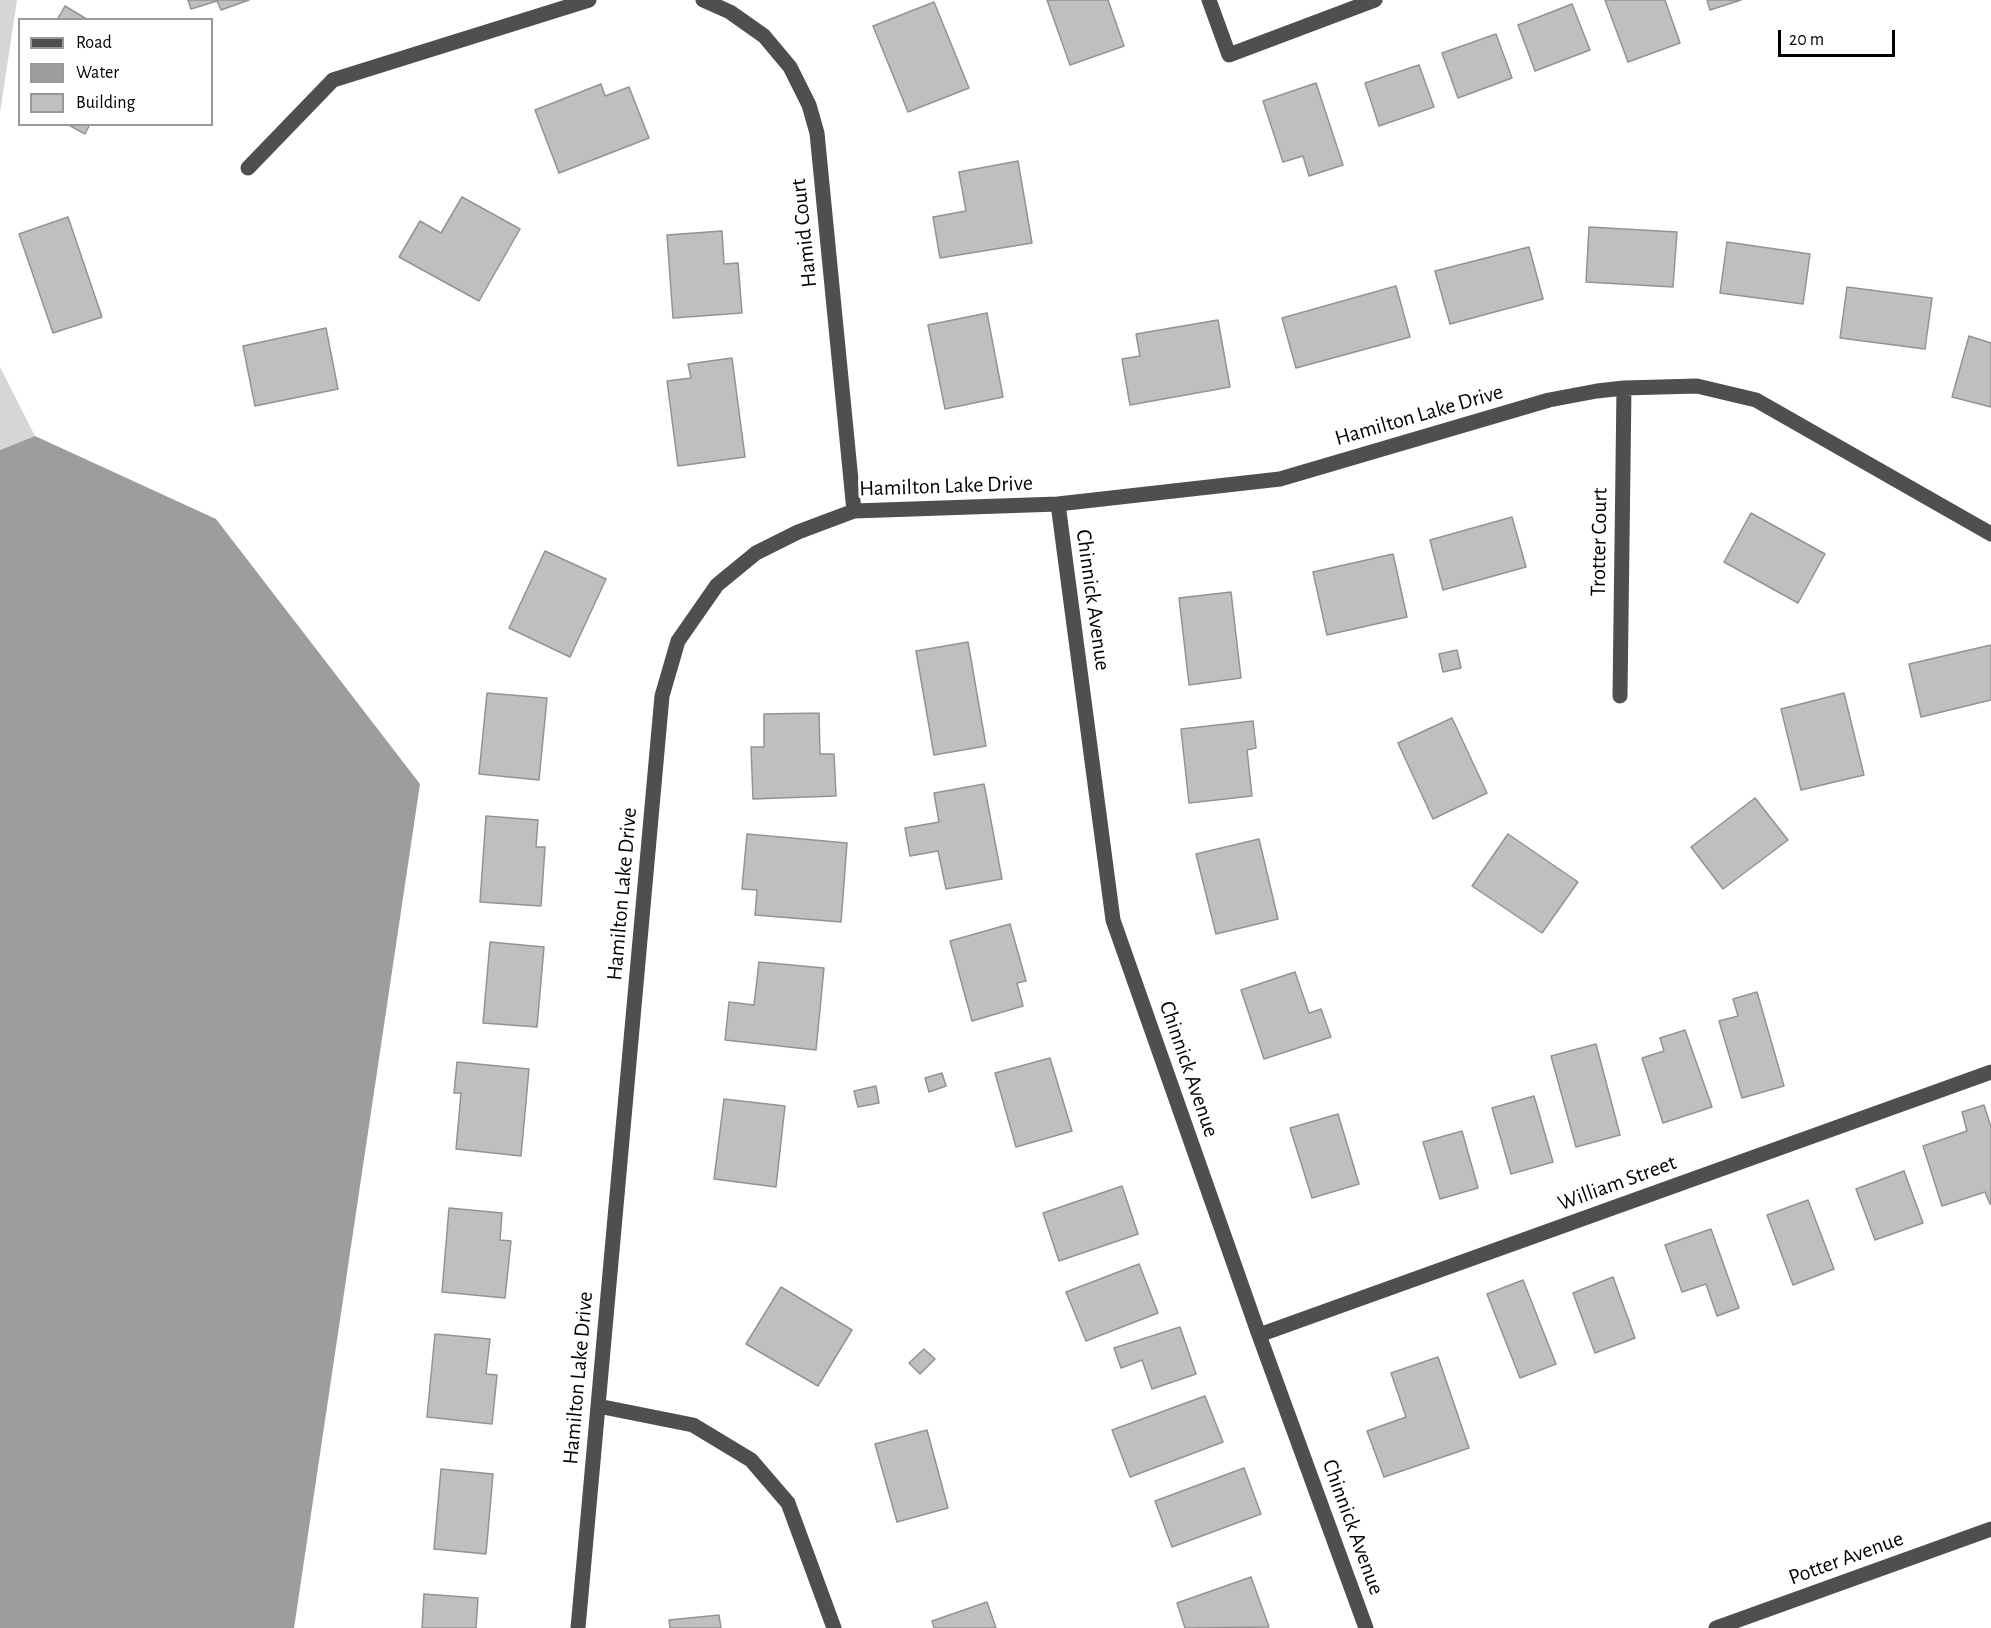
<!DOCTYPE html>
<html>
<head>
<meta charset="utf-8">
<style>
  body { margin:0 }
  #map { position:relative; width:1991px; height:1628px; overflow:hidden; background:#fff; font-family:"Alegreya Sans",sans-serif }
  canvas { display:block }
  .legend { position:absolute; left:18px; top:18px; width:195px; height:108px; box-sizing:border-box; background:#fff; border:2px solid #999; margin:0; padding:8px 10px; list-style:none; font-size:18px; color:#000 }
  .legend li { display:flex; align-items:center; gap:12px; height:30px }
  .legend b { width:30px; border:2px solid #999 }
  .scale { position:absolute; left:1778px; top:30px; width:117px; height:27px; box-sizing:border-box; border:3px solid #000; border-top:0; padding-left:8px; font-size:18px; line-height:21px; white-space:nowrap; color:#000; -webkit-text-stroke:4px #fff; paint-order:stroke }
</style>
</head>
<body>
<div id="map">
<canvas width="1991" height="1628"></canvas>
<ul class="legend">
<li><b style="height:8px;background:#4f4f4f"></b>Road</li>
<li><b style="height:16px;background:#9d9d9d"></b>Water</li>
<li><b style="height:16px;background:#bfbfbf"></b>Building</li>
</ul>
<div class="scale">20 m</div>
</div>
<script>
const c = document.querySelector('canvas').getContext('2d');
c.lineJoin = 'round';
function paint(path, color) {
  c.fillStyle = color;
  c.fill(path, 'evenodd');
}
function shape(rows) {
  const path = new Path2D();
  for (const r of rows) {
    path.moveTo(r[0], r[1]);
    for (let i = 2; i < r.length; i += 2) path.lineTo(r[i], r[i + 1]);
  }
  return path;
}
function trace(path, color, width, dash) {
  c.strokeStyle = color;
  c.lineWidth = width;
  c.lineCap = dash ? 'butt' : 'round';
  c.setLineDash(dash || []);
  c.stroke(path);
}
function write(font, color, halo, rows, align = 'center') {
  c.font = font + ' "Alegreya Sans",sans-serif';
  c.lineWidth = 6;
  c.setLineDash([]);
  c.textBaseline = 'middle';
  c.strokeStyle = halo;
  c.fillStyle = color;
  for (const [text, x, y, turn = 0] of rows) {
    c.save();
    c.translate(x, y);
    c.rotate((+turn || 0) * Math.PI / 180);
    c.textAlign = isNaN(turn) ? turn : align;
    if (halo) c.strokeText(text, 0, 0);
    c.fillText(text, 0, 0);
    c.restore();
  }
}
paint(shape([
  [0,0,17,0,0,113],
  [0,367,35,436,0,450]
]), '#d6d6d6');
paint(shape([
  [35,436,216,519,420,784,294,1628,0,1628,0,450]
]), '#9d9d9d');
const building = shape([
  [188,0,249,0,221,10,217,1,191,9,188,0],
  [1047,0,1108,0,1124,46,1070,65,1047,0],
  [1605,0,1665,0,1680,43,1628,62,1605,0],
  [1707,0,1741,0,1710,10,1707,0],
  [934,2,969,88,908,112,873,26,934,2],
  [1572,4,1590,50,1535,71,1518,25,1572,4],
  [65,6,88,20,57,20,65,6],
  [1496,34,1512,78,1458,98,1442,53,1496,34],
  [1419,65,1434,107,1379,126,1365,83,1419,65],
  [1316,83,1343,165,1309,176,1303,156,1283,162,1263,101,1316,83],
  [601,84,605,96,629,87,649,138,559,173,535,110,601,84],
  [67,124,90,124,85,134,67,124],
  [1018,161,1032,243,940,258,933,217,966,211,959,172,1018,161],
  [462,197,520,229,479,301,399,257,420,221,441,233,462,197],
  [68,217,102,317,53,333,19,234,68,217],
  [1589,227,1677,232,1673,287,1586,282,1589,227],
  [722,231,724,264,738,263,742,313,673,318,667,235,722,231],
  [1727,242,1810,254,1803,304,1720,293,1727,242],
  [1529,247,1543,299,1450,324,1435,271,1529,247],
  [1396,286,1410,337,1296,368,1282,318,1396,286],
  [1847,287,1932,298,1925,349,1840,338,1847,287],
  [987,313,1003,397,945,409,928,325,987,313],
  [1218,320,1230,387,1130,405,1122,359,1140,356,1136,334,1218,320],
  [326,328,338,389,255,406,243,346,326,328],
  [1969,336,1991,343,1991,407,1952,397,1969,336],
  [732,358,745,457,678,466,667,381,691,378,688,364,732,358],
  [1751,513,1825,554,1798,603,1724,562,1751,513],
  [1512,517,1526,567,1443,590,1430,540,1512,517],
  [545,551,606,579,570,657,509,628,545,551],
  [1393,554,1407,617,1327,635,1313,572,1393,554],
  [1231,592,1241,678,1189,685,1179,598,1231,592],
  [968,642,986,746,934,755,916,651,968,642],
  [1991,645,1991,700,1921,717,1909,664,1991,645],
  [1457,650,1461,668,1443,672,1439,654,1457,650],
  [487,693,547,698,539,780,479,774,487,693],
  [1844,693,1864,775,1801,790,1781,709,1844,693],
  [819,713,820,754,834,754,836,796,753,799,751,747,764,747,764,714,819,713],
  [1452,718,1487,793,1433,819,1398,743,1452,718],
  [1253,721,1256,748,1247,750,1252,796,1189,803,1181,729,1253,721],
  [984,784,1002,879,946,889,938,851,910,856,905,828,939,822,934,793,984,784],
  [1755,798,1788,840,1723,889,1691,847,1755,798],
  [486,816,538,820,536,847,545,847,541,906,480,902,486,816],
  [747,834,847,843,841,922,755,915,757,890,742,889,747,834],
  [1508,834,1578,882,1542,933,1472,886,1508,834],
  [1259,839,1278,919,1216,934,1196,854,1259,839],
  [1010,924,1026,981,1017,983,1023,1006,972,1021,950,941,1010,924],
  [490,942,544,947,537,1027,483,1023,490,942],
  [759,962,824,968,816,1050,725,1040,729,1002,754,1005,759,962],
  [1295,972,1309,1013,1321,1009,1331,1037,1264,1059,1241,990,1295,972],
  [1757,992,1784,1086,1742,1098,1719,1021,1738,1016,1733,999,1757,992],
  [1685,1030,1712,1107,1663,1123,1642,1058,1664,1051,1660,1038,1685,1030],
  [1596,1044,1620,1135,1576,1147,1551,1056,1596,1044],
  [1050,1058,1072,1131,1016,1147,995,1073,1050,1058],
  [457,1062,529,1069,521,1156,456,1149,461,1093,454,1093,457,1062],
  [942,1073,946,1086,929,1092,925,1078,942,1073],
  [876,1086,879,1103,858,1107,854,1091,876,1086],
  [1534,1096,1553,1162,1511,1174,1492,1108,1534,1096],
  [724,1099,785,1106,776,1187,714,1179,724,1099],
  [1984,1105,1991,1127,1991,1203,1990,1204,1985,1192,1942,1206,1923,1146,1967,1131,1962,1112,1984,1105],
  [1338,1114,1359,1184,1312,1198,1290,1128,1338,1114],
  [1462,1131,1478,1188,1440,1199,1423,1142,1462,1131],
  [1904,1171,1923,1223,1875,1240,1856,1189,1904,1171],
  [1122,1186,1138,1234,1059,1261,1043,1213,1122,1186],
  [1808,1200,1834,1269,1793,1285,1767,1215,1808,1200],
  [449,1208,502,1213,500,1240,511,1241,505,1298,442,1292,449,1208],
  [1711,1229,1739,1308,1717,1316,1706,1284,1682,1292,1665,1245,1711,1229],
  [1139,1264,1158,1313,1086,1341,1066,1292,1139,1264],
  [1613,1277,1635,1338,1595,1353,1573,1293,1613,1277],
  [1523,1280,1556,1364,1520,1378,1487,1294,1523,1280],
  [781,1287,852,1330,818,1386,746,1344,781,1287],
  [1180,1327,1196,1374,1152,1389,1142,1360,1121,1368,1114,1348,1180,1327],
  [435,1334,490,1339,486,1374,497,1375,492,1424,427,1417,435,1334],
  [924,1349,935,1359,920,1374,909,1363,924,1349],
  [1438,1357,1469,1448,1384,1477,1367,1431,1406,1417,1391,1373,1438,1357],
  [1205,1396,1223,1442,1130,1477,1112,1430,1205,1396],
  [927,1430,948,1508,897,1522,875,1444,927,1430],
  [1244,1468,1261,1514,1172,1547,1155,1501,1244,1468],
  [441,1469,493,1474,486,1554,434,1549,441,1469],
  [1251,1577,1269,1627,1185,1628,1177,1603,1251,1577],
  [424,1594,478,1598,476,1628,422,1628,424,1594],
  [987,1602,996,1628,934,1628,932,1621,987,1602],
  [719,1615,721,1628,670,1628,669,1620,719,1615]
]);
paint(building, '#bfbfbf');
trace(building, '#939393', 1.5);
trace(shape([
  [703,0,730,12,764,36,790,67,809,105,817,133,854,511],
  [1209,0,1229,55,1375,0],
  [248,168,333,80,589,0],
  [1058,504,1113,920,1259,1335,1366,1628],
  [1620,696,1624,388],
  [1259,1335,1991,1072],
  [598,1406,693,1425,751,1460,788,1503,834,1628],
  [578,1628,662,696,678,641,717,585,756,553,798,532,854,511,1058,504,1280,479,1549,400,1597,391,1624,388,1697,386,1756,400,1991,534],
  [1716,1628,1991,1529]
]), '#4f4f4f', 15);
write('22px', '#000', '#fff', [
  ["Hamid Court",804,233,-96],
  ["Hamilton Lake Drive",1419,415,-16],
  ["Hamilton Lake Drive",946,486,-2],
  ["Trotter Court",1599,542,-89],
  ["Chinnick Avenue",1093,600,82],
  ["Hamilton Lake Drive",622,894,-85],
  ["Chinnick Avenue",1189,1069,71],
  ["William Street",1617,1183,-20],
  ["Hamilton Lake Drive",578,1378,-85],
  ["Chinnick Avenue",1353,1527,70],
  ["Potter Avenue",1846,1558,-20]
]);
</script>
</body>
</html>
